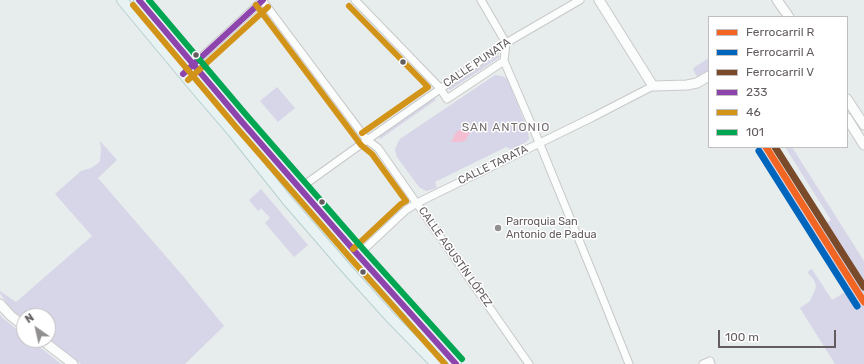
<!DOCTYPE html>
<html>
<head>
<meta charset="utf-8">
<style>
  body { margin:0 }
  #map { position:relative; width:864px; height:364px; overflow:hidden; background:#e7ecec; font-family:Rubik,sans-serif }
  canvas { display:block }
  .legend { position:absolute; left:708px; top:16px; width:140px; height:132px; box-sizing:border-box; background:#fff; border:1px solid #c1bebf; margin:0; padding:5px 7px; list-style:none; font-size:12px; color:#645d5f }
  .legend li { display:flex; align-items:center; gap:8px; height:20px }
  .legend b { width:20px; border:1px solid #c1bebf }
  .north { position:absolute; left:16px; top:308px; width:40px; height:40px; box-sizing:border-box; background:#fff; border:1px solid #c1bebf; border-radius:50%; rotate:326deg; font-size:11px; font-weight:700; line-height:16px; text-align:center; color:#645d5f }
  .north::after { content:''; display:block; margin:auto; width:14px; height:18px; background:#928f90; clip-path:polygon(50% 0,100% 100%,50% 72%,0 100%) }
  .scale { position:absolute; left:718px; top:330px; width:118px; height:18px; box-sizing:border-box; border:2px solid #645d5f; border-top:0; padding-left:5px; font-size:12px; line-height:14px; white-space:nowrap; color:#645d5f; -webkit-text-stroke:3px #fff; paint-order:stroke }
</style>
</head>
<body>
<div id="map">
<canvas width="864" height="364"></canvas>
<ul class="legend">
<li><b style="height:5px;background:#f26522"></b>Ferrocarril R</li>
<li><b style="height:5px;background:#0065bd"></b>Ferrocarril A</li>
<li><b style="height:5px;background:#7a4b2a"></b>Ferrocarril V</li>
<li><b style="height:5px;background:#8e44ad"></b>233</li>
<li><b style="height:5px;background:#d29418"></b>46</li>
<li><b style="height:5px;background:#00a651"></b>101</li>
</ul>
<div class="north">N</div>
<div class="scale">100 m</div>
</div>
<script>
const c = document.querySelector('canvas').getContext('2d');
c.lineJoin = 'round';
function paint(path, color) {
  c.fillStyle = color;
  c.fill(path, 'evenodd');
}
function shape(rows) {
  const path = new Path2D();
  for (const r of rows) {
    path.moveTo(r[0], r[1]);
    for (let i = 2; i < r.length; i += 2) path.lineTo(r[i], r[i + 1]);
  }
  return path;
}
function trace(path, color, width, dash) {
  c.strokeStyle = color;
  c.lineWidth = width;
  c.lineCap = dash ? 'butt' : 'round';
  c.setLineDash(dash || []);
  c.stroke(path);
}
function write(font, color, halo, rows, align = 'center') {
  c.font = font + ' Rubik,sans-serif';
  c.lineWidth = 3;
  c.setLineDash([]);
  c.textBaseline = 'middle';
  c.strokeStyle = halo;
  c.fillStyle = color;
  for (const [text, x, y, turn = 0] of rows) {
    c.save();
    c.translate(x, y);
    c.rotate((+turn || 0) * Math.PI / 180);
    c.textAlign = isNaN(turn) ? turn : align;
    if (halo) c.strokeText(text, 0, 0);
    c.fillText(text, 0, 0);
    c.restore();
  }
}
paint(shape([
  [498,55,500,57,450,90,448,88],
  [709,58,709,71,700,76,697,77,693,69,696,66],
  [495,75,502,76,506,78,509,82,528,131,529,139,526,142,512,150,506,147,435,182,437,188,430,190,426,191,419,187,397,157,395,150,398,142,400,139],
  [277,87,295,108,278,122,260,101],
  [435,98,436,100,380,139,379,137],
  [100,141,117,160,98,178,183,276,224,326,185,364,81,364,48,338,48,316,24,316,24,319,10,309,0,293,0,291,16,302,92,236,55,194,81,171,91,168,96,165,100,161,101,150],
  [759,147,768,147,819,228,831,220,785,147,792,147,864,261,864,364,835,364,800,308,810,301,815,290,816,286,814,280,807,272,812,269,832,300,845,292,817,248,821,245],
  [261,189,308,245,294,257,265,223,270,218,261,208,258,211,249,200],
  [303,201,328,232,346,253,301,202],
  [0,315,4,319,24,335,24,340,31,340,61,364,0,364]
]), '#d7d6e8');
paint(shape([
  [462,129,470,130,469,134,466,140,461,142,451,142,456,132]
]), '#f3bed2');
const street = shape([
  [262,0,367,140,378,148,529,364],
  [355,0,440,88,447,99,504,61],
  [481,0,506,43,504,61,539,142,597,284,629,364],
  [183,74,263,0],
  [300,188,367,140,506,43,580,0],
  [358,255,406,210,417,203,593,117,653,86],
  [703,364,710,361,711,364]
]);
const secondary = shape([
  [599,0,653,86,687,85,697,83,709,76],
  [777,0,789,17],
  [847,99,864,125],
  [847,118,864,145],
  [0,304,11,316,24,326],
  [42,340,73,364]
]);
const primary = shape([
  [122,0,196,89,232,131,287,200,345,267,390,317,436,364],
  [139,0,242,122,358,255,456,364]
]);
trace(street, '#c8c8c8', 9);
trace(secondary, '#cac9cb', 11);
trace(primary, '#b7d2d0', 12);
trace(street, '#fbfcfc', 7);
trace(secondary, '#fbfcfc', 9);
trace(primary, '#e9f2f2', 10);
trace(shape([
  [139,0,242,122,358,255,456,364],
  [183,74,263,0]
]), '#8e44ad', 6);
trace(shape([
  [133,5,236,127,352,260,445,364],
  [256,5,361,145,372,154,406,201,401,204,353,249],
  [349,6,428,87,362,133],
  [188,80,268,7]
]), '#d29418', 6);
trace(shape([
  [149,0,248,117,364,250,462,359]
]), '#00a651', 6);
trace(shape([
  [766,147,864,302]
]), '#f26522', 7);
trace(shape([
  [759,151,857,306]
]), '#0065bd', 7);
trace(shape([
  [775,147,864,287]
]), '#7a4b2a', 7);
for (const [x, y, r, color] of [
  [196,55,3.5,"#645d5f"],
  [403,62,3.5,"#645d5f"],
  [322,202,3.5,"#645d5f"],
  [498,228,4,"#928f90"],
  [363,272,3.5,"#645d5f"]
]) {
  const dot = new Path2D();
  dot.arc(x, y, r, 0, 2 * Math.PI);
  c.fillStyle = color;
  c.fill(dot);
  trace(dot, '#fff', 1.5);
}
write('11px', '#645d5f', '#fff', [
  ["CALLE PUNATA",477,63,-34],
  ["CALLE TARATA",493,165,-26],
  ["CALLE AGUSTÍN LÓPEZ",455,257,55]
]);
write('11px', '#645d5f', '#fff', [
  ["Parroquia San",506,222],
  ["Antonio de Padua",506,235]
], 'left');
c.letterSpacing = '1px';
write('12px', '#766e71', '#fff', [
  ["SAN ANTONIO",506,128]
]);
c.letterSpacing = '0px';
</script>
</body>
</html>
